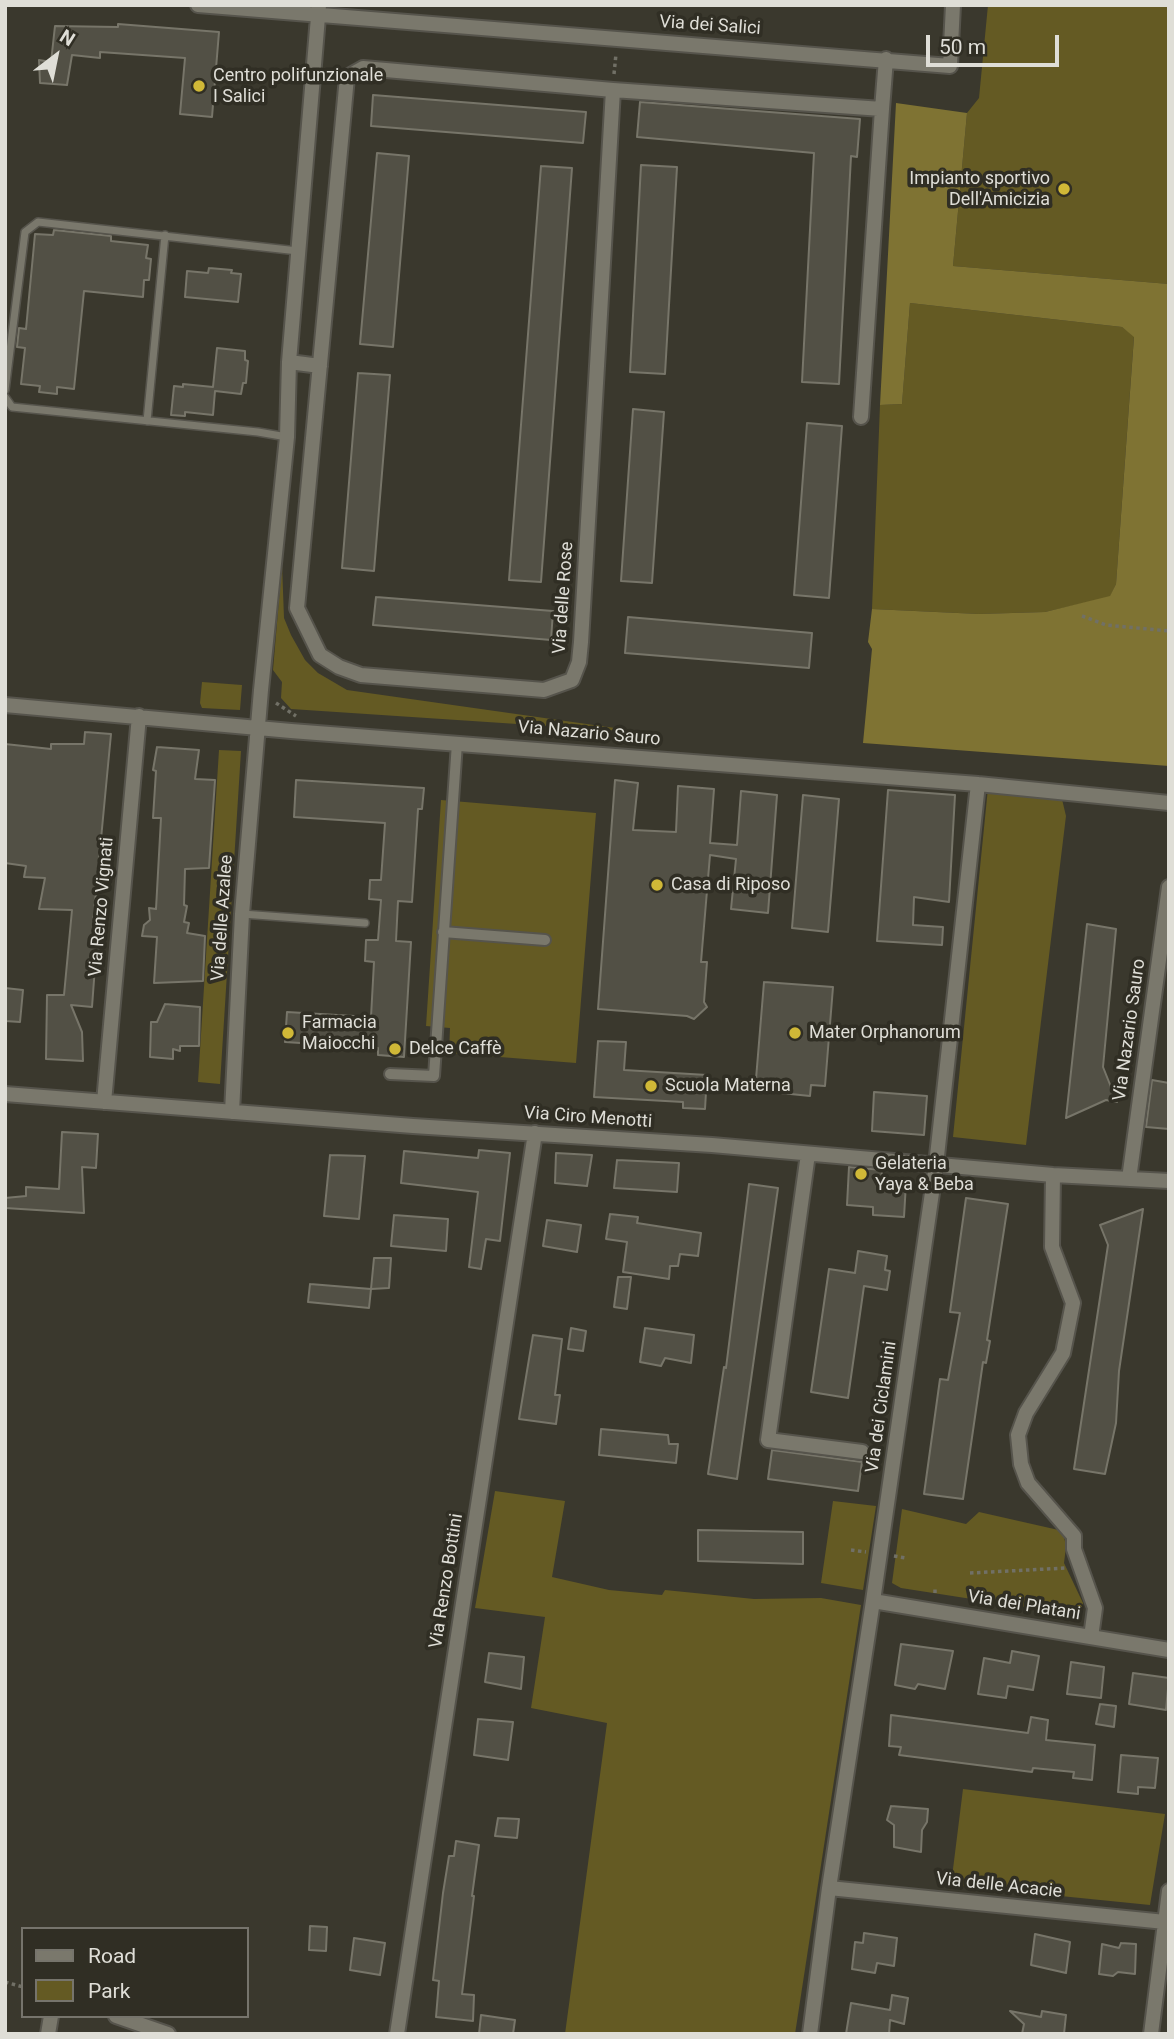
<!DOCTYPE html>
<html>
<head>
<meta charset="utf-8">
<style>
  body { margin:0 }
  #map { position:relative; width:1174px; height:2039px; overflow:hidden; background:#3a382d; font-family:Roboto,sans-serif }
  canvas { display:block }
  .frame { position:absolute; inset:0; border:7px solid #dfded7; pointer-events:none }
  .legend { position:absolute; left:21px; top:1927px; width:228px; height:91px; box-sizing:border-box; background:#302e24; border:2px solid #76746c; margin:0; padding:9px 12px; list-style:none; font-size:21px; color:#dfded7 }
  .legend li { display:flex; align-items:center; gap:14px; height:35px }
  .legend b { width:35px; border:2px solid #76746c }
  .north { position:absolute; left:21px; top:21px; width:70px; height:70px; -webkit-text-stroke:5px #302e24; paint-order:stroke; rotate:32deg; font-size:19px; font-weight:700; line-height:28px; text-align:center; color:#dfded7 }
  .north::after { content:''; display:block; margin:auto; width:24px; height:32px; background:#dfded7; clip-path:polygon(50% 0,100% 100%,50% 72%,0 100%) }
  .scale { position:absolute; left:926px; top:35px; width:133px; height:32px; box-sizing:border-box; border:4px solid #dfded7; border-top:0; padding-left:9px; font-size:21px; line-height:24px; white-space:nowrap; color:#dfded7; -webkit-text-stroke:5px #302e24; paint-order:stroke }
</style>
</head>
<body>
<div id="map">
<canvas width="1174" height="2039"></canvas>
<div class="frame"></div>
<ul class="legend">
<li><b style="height:9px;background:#7a786c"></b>Road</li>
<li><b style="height:19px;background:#645a23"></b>Park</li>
</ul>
<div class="north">N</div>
<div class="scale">50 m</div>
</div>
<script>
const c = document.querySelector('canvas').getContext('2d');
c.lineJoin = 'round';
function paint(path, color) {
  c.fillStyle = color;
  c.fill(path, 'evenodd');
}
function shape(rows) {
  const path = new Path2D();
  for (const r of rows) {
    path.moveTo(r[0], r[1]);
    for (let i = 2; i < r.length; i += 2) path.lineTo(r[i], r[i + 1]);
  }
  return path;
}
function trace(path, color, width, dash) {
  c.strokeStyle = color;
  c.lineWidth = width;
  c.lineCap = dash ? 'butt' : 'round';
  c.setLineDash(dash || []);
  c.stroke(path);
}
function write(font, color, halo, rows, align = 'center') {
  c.font = font + ' Roboto,sans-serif';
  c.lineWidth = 7;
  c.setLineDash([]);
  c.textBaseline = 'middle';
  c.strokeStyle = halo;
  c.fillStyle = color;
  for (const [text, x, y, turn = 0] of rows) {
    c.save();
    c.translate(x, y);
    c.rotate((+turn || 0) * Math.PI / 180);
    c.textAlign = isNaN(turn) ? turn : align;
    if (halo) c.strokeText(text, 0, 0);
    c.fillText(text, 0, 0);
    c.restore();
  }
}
paint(shape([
  [988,5,1169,5,1169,284,953,266,967,113,979,98],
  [910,303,1122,327,1134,336,1116,584,1110,597,1045,612,979,614,872,609,880,405,902,404],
  [282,564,284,618,291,635,305,660,318,673,347,690,622,729,623,731,291,709,281,698,282,682,273,670],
  [202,682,242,685,240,710,202,708,200,703],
  [219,750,241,751,220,1084,198,1082],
  [988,788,1061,795,1066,816,1026,1145,953,1137],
  [441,800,596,813,576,1063,449,1053,450,1028,426,1026],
  [495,1491,565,1501,552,1577,609,1590,662,1595,665,1590,754,1599,821,1598,861,1605,795,2034,565,2034,607,1723,531,1708,545,1617,475,1608],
  [833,1501,876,1506,863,1590,821,1583],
  [902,1509,966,1524,979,1512,1063,1531,1066,1547,1064,1563,1083,1603,1081,1616,901,1588,892,1583],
  [963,1789,1165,1814,1150,1905,951,1885]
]), '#645a23');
paint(shape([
  [896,103,967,113,953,266,1169,284,1169,766,863,743,872,649,868,642,872,609,979,614,1045,612,1110,596,1116,584,1134,337,1122,327,910,303,902,404,880,405]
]), '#7f7333');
const building = shape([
  [118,24,219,32,212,117,180,114,185,58,100,52,100,58,72,55,67,85,40,83,39,60,51,62,55,26,118,27,118,24],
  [373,95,586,112,583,143,371,126,373,95],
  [640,102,860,119,857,157,851,156,839,384,802,382,814,153,637,137,640,102],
  [377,153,409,156,393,347,360,344,377,153],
  [641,165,677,167,665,374,630,372,641,165],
  [541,166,572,168,541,582,509,580,541,166],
  [54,230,111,236,111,241,148,245,146,258,151,259,149,280,144,280,143,297,84,291,74,389,57,387,57,394,39,392,40,386,21,384,25,348,17,347,19,328,26,329,35,234,53,235,54,230],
  [209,268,232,270,231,273,241,274,238,302,185,297,187,271,208,273,209,268],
  [217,348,245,351,245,360,248,361,246,383,243,383,241,394,215,391,213,415,185,412,185,416,171,415,174,386,183,387,183,384,213,387,217,348],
  [358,373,390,375,374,571,342,568,358,373],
  [633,409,664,412,652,583,621,581,633,409],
  [807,423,842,426,829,598,794,595,807,423],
  [376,597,553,611,551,640,373,625,376,597],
  [628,617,812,633,809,668,625,653,628,617],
  [85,732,111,734,93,923,101,924,98,954,96,953,92,1007,71,1005,82,1032,83,1061,46,1059,47,995,64,995,72,910,39,909,45,878,24,877,26,866,5,863,5,744,51,749,51,744,84,744,85,732],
  [157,747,199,750,195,779,215,780,209,868,185,869,184,905,187,906,184,922,189,923,187,933,205,936,203,981,154,983,157,937,142,936,144,925,150,920,149,908,156,909,161,818,153,818,156,771,153,770,157,747],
  [296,780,424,788,422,809,418,809,412,902,398,901,396,941,411,942,404,1057,378,1055,378,1048,285,1042,287,1012,371,1017,374,962,365,961,366,940,378,940,381,900,369,899,370,880,381,880,385,823,294,817,296,780],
  [615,780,638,783,633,830,676,832,678,786,714,789,710,843,737,845,741,791,777,795,768,913,731,909,736,859,710,855,701,962,707,962,704,1002,707,1007,694,1019,687,1016,598,1009,615,780],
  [888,790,955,795,949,902,914,897,913,925,943,927,942,945,877,941,888,790],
  [803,795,839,799,828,932,792,928,803,795],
  [1087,924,1116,929,1103,1067,1117,1102,1106,1100,1066,1118,1087,924],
  [764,982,833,987,825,1086,811,1085,810,1096,771,1092,772,1081,756,1079,764,982],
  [5,988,23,990,20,1022,5,1021,5,988],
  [165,1004,200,1007,199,1046,180,1046,180,1051,173,1049,173,1059,150,1057,151,1022,157,1022,165,1004],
  [598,1041,626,1042,624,1070,707,1075,705,1109,683,1108,683,1102,594,1097,598,1041],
  [1152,1080,1169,1083,1169,1129,1146,1127,1152,1080],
  [874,1092,927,1096,924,1135,872,1131,874,1092],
  [62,1132,98,1134,96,1168,82,1167,84,1213,5,1208,5,1198,26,1196,26,1187,59,1189,62,1132],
  [479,1150,510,1153,500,1241,486,1239,481,1269,469,1267,478,1192,401,1183,404,1151,478,1158,479,1150],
  [556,1153,592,1155,587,1186,555,1183,556,1153],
  [330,1155,365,1156,359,1219,324,1216,330,1155],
  [617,1160,679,1163,677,1192,614,1188,617,1160],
  [849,1167,882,1170,881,1182,906,1183,904,1217,873,1215,873,1207,847,1205,849,1167],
  [749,1184,778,1188,737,1479,708,1474,724,1367,726,1368,749,1184],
  [966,1198,1008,1204,987,1340,990,1341,986,1363,983,1362,963,1499,924,1494,940,1379,948,1380,960,1313,950,1312,966,1198],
  [1143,1209,1119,1371,1116,1423,1105,1474,1074,1469,1108,1245,1100,1225,1143,1209],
  [610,1214,638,1217,637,1223,701,1233,698,1256,680,1254,678,1266,670,1266,669,1279,623,1272,627,1242,606,1239,610,1214],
  [394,1215,448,1219,446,1251,391,1246,394,1215],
  [547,1220,581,1225,577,1252,543,1246,547,1220],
  [858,1251,887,1256,885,1270,890,1271,887,1290,864,1286,848,1398,811,1392,829,1269,855,1273,858,1251],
  [374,1258,391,1258,389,1288,371,1289,374,1258],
  [618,1277,631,1277,627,1309,614,1307,618,1277],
  [310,1284,371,1289,369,1308,308,1302,310,1284],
  [571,1328,586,1331,583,1351,568,1349,571,1328],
  [645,1328,694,1335,691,1363,665,1358,661,1366,640,1362,645,1328],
  [533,1335,562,1339,555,1395,560,1395,556,1424,519,1419,533,1335],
  [601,1429,668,1435,669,1444,678,1444,676,1463,599,1455,601,1429],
  [772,1450,862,1462,858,1491,768,1479,772,1450],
  [698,1530,803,1532,803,1564,698,1561,698,1530],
  [901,1644,953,1651,945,1689,918,1684,915,1689,895,1685,901,1644],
  [1012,1651,1039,1656,1033,1690,1008,1686,1006,1698,978,1694,984,1658,1010,1663,1012,1651],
  [489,1653,524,1657,521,1689,485,1682,489,1653],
  [1071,1662,1104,1667,1101,1698,1067,1694,1071,1662],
  [1133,1673,1169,1678,1166,1710,1129,1704,1133,1673],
  [1100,1704,1116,1706,1114,1727,1096,1724,1100,1704],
  [891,1715,1028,1733,1031,1717,1048,1720,1046,1740,1095,1745,1092,1780,1073,1778,1074,1772,1033,1768,1032,1772,899,1755,901,1747,889,1746,891,1715],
  [478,1719,513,1722,508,1760,474,1755,478,1719],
  [1121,1755,1158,1758,1155,1788,1138,1787,1138,1794,1118,1792,1121,1755],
  [891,1806,928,1809,927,1822,922,1830,921,1852,894,1847,894,1825,887,1820,891,1806],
  [498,1818,519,1819,517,1838,495,1836,498,1818],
  [456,1841,479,1845,472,1896,474,1896,462,1994,474,1995,473,2021,436,2017,439,1981,433,1980,443,1893,449,1856,454,1856,456,1841],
  [310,1926,327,1927,326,1951,309,1950,310,1926],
  [864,1933,897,1938,894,1966,877,1963,875,1973,852,1969,855,1942,863,1943,864,1933],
  [1035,1934,1070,1942,1066,1973,1031,1965,1035,1934],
  [354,1938,385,1943,380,1975,350,1970,354,1938],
  [1121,1943,1136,1944,1135,1974,1118,1972,1113,1976,1099,1974,1102,1944,1119,1948,1121,1943],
  [892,1995,908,1998,904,2024,890,2020,889,2034,846,2034,851,2003,890,2010,892,1995],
  [1010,2011,1041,2017,1042,2011,1066,2015,1064,2034,1022,2034,1024,2024,1010,2011],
  [481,2015,515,2020,513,2034,479,2034,481,2015]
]);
paint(building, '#525045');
trace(building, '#777569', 2);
const service = shape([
  [5,390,25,232,38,222,298,251],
  [5,397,12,407,258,432,287,437],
  [147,421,165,235],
  [242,914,365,923]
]);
const pedestrian = shape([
  [443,932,545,940],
  [390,1074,434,1076,457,743]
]);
const minor = shape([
  [198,5,950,66,953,5],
  [613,90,581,642,579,662,572,680,544,690,361,675,339,667,320,655,297,608,347,77,363,68,613,90,882,109,861,417],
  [882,109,886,59],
  [289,362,320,366],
  [5,705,291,731,978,784,1169,803],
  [5,1094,413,1126,712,1145,1053,1175,1169,1181],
  [104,1102,139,716],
  [232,1112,242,914,261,690,287,437,289,362,319,5],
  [808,1154,768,1440,862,1452],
  [1053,1175,1052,1247,1073,1303,1063,1353,1026,1413,1018,1435,1021,1464,1028,1483,1074,1536,1074,1549,1095,1608,1091,1637],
  [1129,1179,1169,887],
  [873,1601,1169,1650],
  [829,1888,1165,1922],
  [116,2016,168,2034],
  [48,2034,51,2016],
  [397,2034,535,1133],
  [810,2034,829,1888,873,1601,936,1165,978,784],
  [1151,2034,1169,1891]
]);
trace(service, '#56544c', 10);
trace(pedestrian, '#56544c', 14);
trace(minor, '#56544c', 18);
trace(shape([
  [614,74,616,54],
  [1082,616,1106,625,1169,631],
  [276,703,296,716],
  [851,1550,866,1552],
  [894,1556,906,1558],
  [970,1573,1066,1568],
  [935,1593,935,1588],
  [5,1982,23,1987]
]), '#717066', 3.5, [3.5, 3.5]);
trace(service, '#7a786c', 7);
trace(pedestrian, '#7a786c', 10);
trace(minor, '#7a786c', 14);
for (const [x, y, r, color] of [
  [199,86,7,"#d0b837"],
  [1064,189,7,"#d0b837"],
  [657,885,7,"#d0b837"],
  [288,1033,7,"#d0b837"],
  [795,1033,7,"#d0b837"],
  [395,1049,7,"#d0b837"],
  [651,1086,7,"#d0b837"],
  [861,1174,7,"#d0b837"]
]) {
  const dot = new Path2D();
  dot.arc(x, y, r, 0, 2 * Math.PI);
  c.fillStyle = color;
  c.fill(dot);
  trace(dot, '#302e24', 2.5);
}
write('18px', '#dfded7', '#302e24', [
  ["Via dei Salici",710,26,4],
  ["Via delle Rose",564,598,-86],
  ["Via Nazario Sauro",589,734,5],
  ["Via Renzo Vignati",102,907,-85],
  ["Via delle Azalee",223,918,-86],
  ["Via Nazario Sauro",1130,1030,-82],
  ["Via Ciro Menotti",588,1118,4],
  ["Via dei Ciclamini",882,1407,-82],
  ["Via Renzo Bottini",447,1581,-81],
  ["Via dei Platani",1024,1606,9],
  ["Via delle Acacie",999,1886,6]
]);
write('18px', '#dfded7', '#302e24', [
  ["Centro polifunzionale",213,76],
  ["I Salici",213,97],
  ["Impianto sportivo",1050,179,"right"],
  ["Dell'Amicizia",1050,200,"right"],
  ["Casa di Riposo",671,885],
  ["Farmacia",302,1023],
  ["Maiocchi",302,1044],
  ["Mater Orphanorum",809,1033],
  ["Delce Caffè",409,1049],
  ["Scuola Materna",665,1086],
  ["Gelateria",875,1164],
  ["Yaya & Beba",875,1185]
], 'left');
</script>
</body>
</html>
